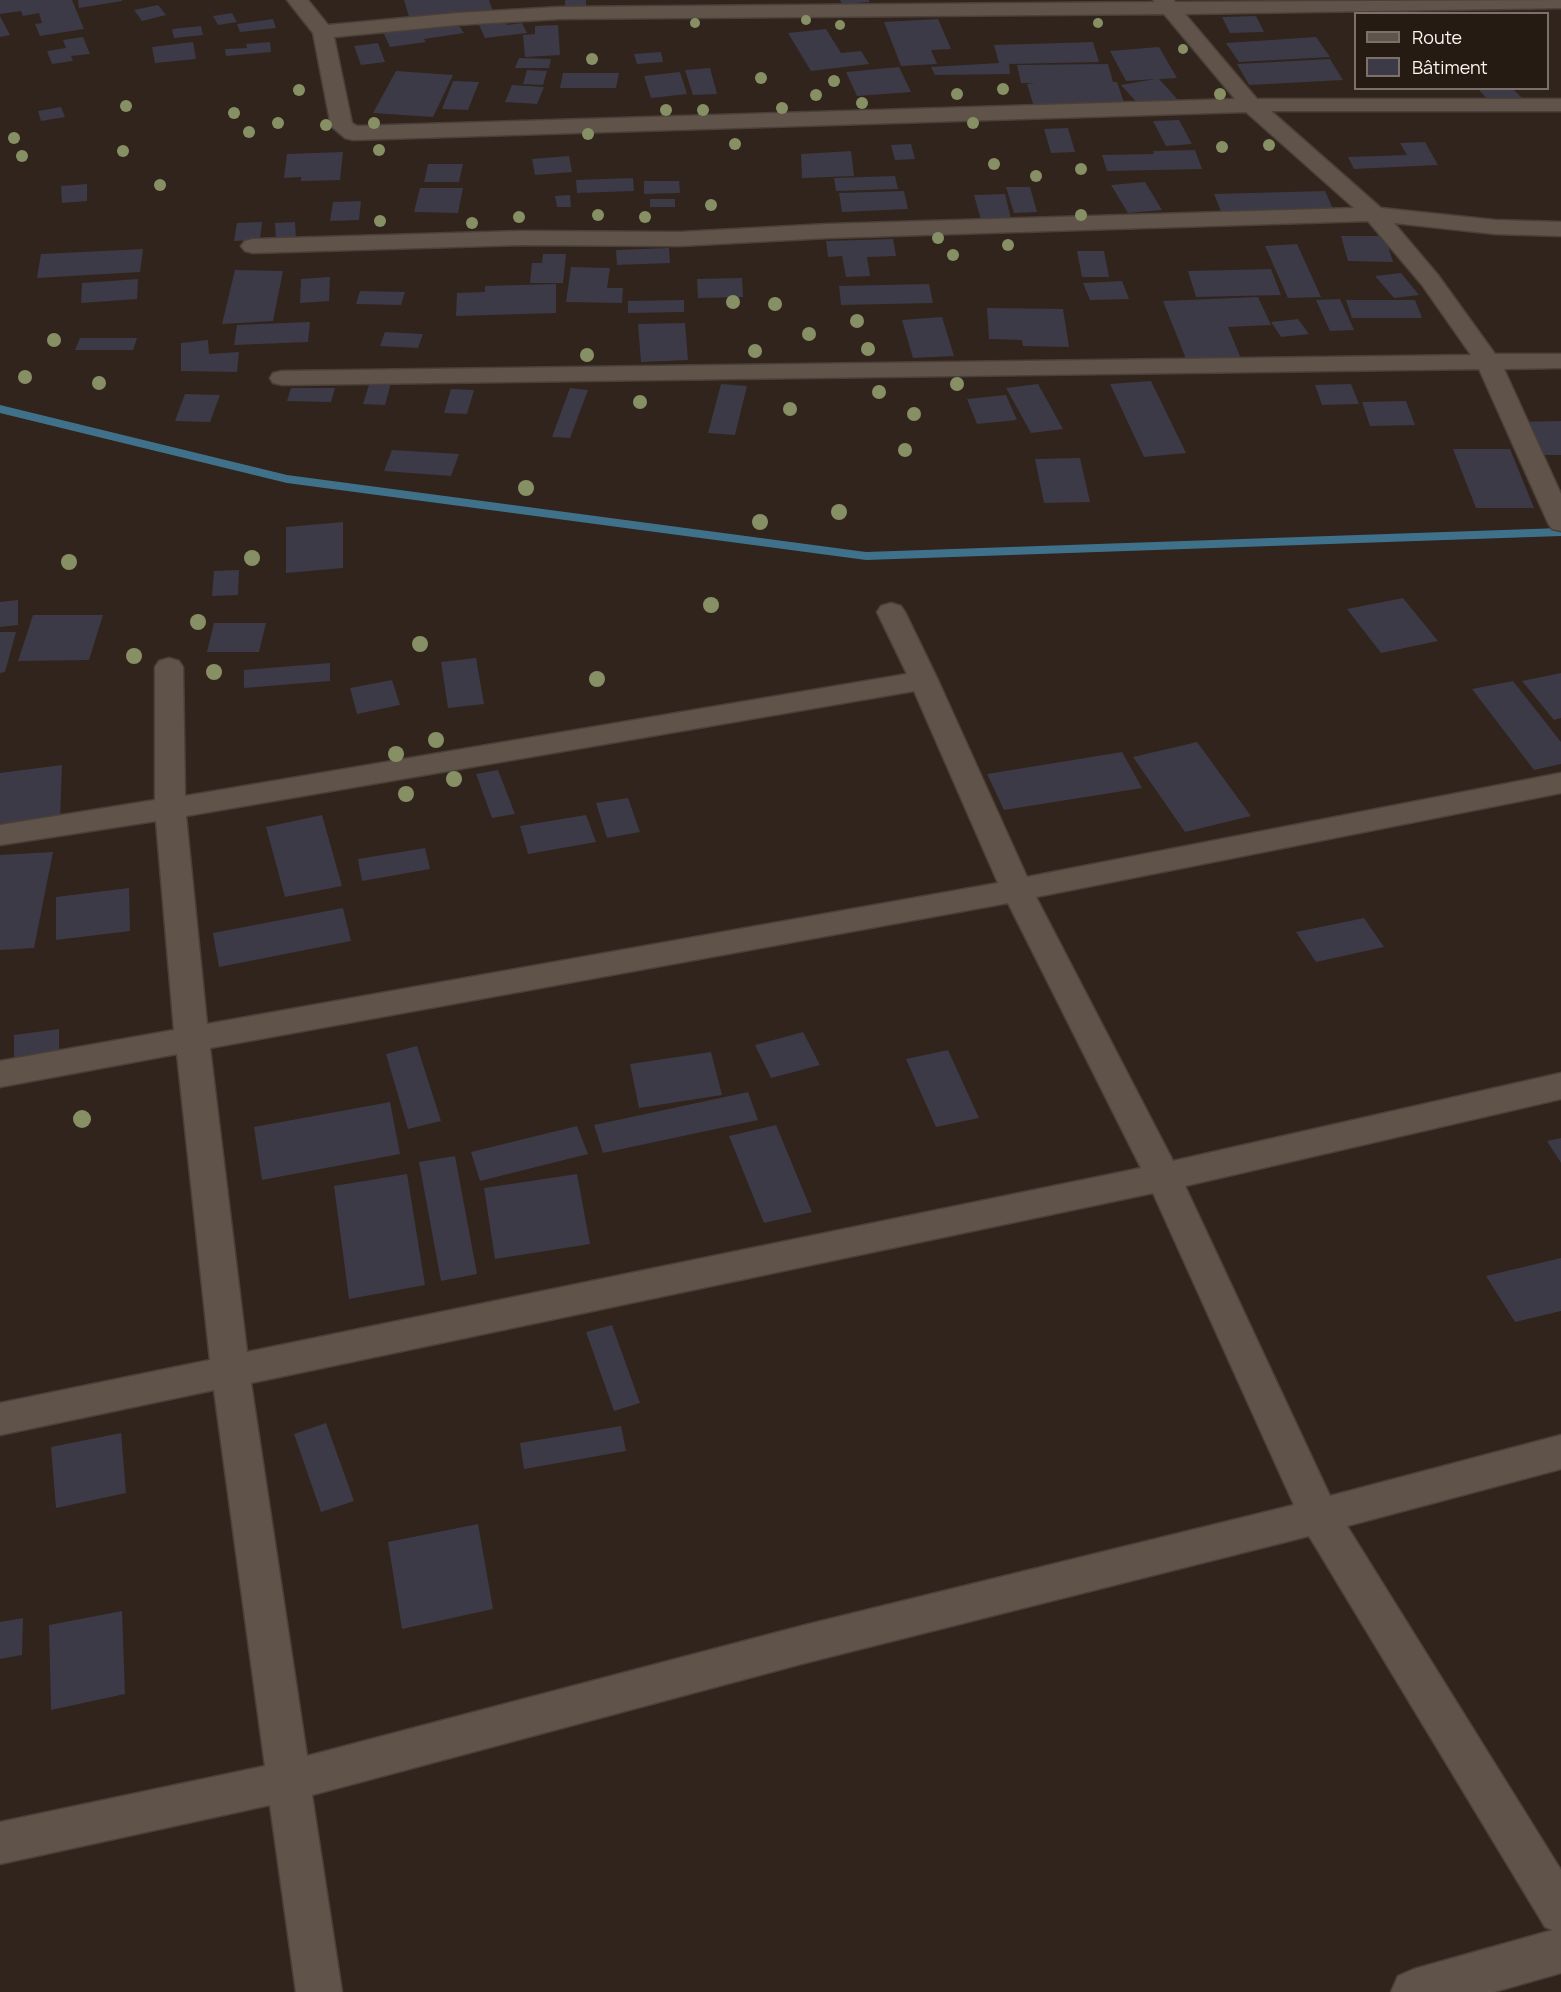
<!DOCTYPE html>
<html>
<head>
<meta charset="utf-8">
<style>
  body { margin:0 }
  #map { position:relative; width:1561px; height:1992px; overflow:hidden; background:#30241c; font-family:Manrope,sans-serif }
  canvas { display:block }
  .legend { position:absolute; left:1354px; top:12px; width:195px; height:78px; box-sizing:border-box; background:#261b13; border:2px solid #7b716a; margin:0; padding:8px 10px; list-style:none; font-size:18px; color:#fbf3ed }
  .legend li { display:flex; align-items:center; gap:12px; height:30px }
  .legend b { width:30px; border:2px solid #7b716a }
</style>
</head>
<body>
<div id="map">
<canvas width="1561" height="1992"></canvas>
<ul class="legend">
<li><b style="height:8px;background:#605349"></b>Route</li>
<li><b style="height:16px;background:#3c3a47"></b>Bâtiment</li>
</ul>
</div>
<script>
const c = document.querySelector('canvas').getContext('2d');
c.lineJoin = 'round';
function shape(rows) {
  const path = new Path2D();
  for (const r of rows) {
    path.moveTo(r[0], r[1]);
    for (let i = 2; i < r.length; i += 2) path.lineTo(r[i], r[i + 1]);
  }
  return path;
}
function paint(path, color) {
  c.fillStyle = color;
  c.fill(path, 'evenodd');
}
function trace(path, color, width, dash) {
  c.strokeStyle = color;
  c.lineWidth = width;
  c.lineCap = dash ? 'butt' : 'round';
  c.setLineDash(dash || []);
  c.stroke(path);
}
paint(shape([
  [0,405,287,475,866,552,1561,528,1561,536,866,560,287,483,0,413,0,405]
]), '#3f728a');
paint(shape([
  [0,0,72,0,84,29,40,36,35,24,42,23,39,13,23,16,21,11,0,14],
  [78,0,122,0,122,1,79,8],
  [404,0,489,0,493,12,410,20],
  [565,0,586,0,586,8,565,9],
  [840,0,869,0,869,2,842,4],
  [158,5,166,15,142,21,134,10],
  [232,13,237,22,218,25,213,16],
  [0,16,10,35,0,37],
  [1256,16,1264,32,1230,33,1222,17],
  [273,19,276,28,240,32,237,24],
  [938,19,951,49,931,50,937,64,901,66,884,22],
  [456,21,464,33,424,39,426,42,390,47,383,32],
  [506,22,507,25,522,23,527,33,485,38,479,25],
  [558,25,560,55,525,57,523,35,535,34,535,26],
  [201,26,203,35,174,38,172,29],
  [826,29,841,53,861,51,869,64,811,71,788,33],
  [83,37,90,54,71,56,73,61,52,64,47,51,66,48,63,40],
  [1316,37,1330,57,1239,62,1226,43],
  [193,42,196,59,155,63,152,47],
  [270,42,271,52,226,56,225,49,247,48,246,44],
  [1093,42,1099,62,1009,64,1010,74,935,75,931,67,999,63,994,45],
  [378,43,385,62,361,65,354,46],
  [1159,47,1177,78,1159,79,1180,102,1142,108,1121,85,1155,79,1126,81,1110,51],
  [661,52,663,62,637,64,634,54],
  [519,58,551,59,549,68,515,68],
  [1330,59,1343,80,1249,85,1237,64],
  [1108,64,1113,82,1117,82,1125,105,1034,107,1027,84,1035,83,1021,83,1017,65],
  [899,67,911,92,857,96,846,72],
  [710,68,717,94,693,95,685,70],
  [527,70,547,71,543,85,523,84],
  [396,71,453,75,433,117,373,113],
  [680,72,687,94,651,98,644,76],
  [563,73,619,73,616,88,560,88],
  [453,81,479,82,468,110,442,109],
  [512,85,544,87,537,104,505,102],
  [1477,88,1512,88,1522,98,1490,102],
  [61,107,65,117,41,121,38,111],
  [1179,120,1192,144,1166,146,1153,121],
  [1068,128,1075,152,1051,153,1044,129],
  [1425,142,1438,165,1354,169,1348,157,1407,155,1400,143],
  [911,144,915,159,895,160,891,145],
  [1195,150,1202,169,1107,171,1102,155,1154,154,1153,151],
  [851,151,854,176,802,178,801,154],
  [343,152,340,180,301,181,301,177,284,178,287,154],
  [569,156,572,172,535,175,532,159],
  [428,164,463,164,459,182,424,182],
  [895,176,898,189,836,191,834,178],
  [633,178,634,191,577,193,576,180],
  [644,181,679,181,680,193,644,194],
  [1145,182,1162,210,1128,213,1111,185],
  [87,184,87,201,62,203,61,186],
  [1006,187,1030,187,1037,212,1014,213],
  [420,188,463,188,458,213,414,212],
  [904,191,908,209,842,212,839,193],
  [1325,191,1335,213,1223,216,1214,194],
  [1005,194,1011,219,981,220,974,195],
  [570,195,571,207,557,207,555,196],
  [650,199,675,199,675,207,650,207],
  [361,201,359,220,330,221,333,202],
  [262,222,260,240,234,241,237,223],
  [295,222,296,239,276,240,275,223],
  [1341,236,1385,236,1393,262,1348,261],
  [893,239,896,256,867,257,870,276,846,277,842,256,828,257,826,241],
  [1297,244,1321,297,1288,298,1265,246],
  [669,248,670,263,617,265,616,250],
  [143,249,140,272,37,278,41,254],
  [1077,251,1104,251,1109,277,1082,277],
  [543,254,566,254,563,283,530,283,532,263,542,263],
  [571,267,610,268,607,288,623,288,622,303,566,302],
  [1271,269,1281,295,1196,297,1188,271],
  [235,270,283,271,273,321,222,324],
  [1401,273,1419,295,1394,298,1375,276],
  [330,277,329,301,300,303,301,279],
  [742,278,743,297,698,298,697,279],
  [138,279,137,299,81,303,82,283],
  [1122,281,1129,299,1090,300,1083,283],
  [556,284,556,313,456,316,457,293,485,292,485,286],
  [929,284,933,303,841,305,839,286],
  [360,291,405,292,401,305,356,304],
  [1258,297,1271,325,1228,327,1242,361,1188,364,1163,301],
  [1340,299,1354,330,1330,331,1316,300],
  [684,300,684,312,628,313,628,301],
  [1346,300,1415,300,1422,318,1352,318],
  [987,308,1063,309,1069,347,1023,346,1022,340,989,339],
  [942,317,954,356,913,358,902,320],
  [1298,319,1309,334,1281,337,1271,322],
  [310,322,308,342,234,345,237,325],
  [685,323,688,360,641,362,638,324],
  [385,332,423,334,418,348,380,346],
  [80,338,137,338,133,350,75,350],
  [208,340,209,354,239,352,237,372,181,371,181,343],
  [1151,381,1186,453,1144,457,1110,384],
  [370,382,391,383,385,405,363,404],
  [721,384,747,386,735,435,708,433],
  [1038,384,1063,429,1031,433,1006,388],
  [1351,384,1359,404,1322,405,1315,385],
  [291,388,335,388,331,402,287,401],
  [570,388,588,390,570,438,552,437],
  [451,389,474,390,467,414,444,413],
  [185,394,220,395,210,422,175,421],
  [1006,395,1017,420,977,424,967,399],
  [1406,401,1415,425,1370,426,1362,402],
  [1561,421,1561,455,1530,455,1515,422],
  [1453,449,1510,449,1534,508,1476,508],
  [392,450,459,454,451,476,384,471],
  [1080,458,1090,502,1044,503,1035,459],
  [343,522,343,568,286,573,286,527],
  [239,570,238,595,212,596,214,571],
  [1403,598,1438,641,1381,653,1347,609],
  [18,600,18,625,0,627,0,602],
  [33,615,103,615,89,660,18,661],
  [214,623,266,623,259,652,207,652],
  [0,632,16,632,5,672,0,673],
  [476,658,484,704,448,708,441,662],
  [330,663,330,681,244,688,244,670],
  [1561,673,1561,718,1554,720,1522,681],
  [392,680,400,705,357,714,350,688],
  [1513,681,1561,742,1561,764,1534,770,1472,689],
  [1197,742,1251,816,1185,832,1133,757],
  [1122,752,1142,788,1004,810,987,774],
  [62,765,60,821,0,829,0,773],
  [498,770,515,814,492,818,476,774],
  [628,798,640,832,607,838,596,803],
  [322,815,342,886,285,897,266,827],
  [586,815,596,842,528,854,520,826],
  [425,848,430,869,362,881,358,859],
  [53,852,34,948,0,950,0,855],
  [129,888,130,931,56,940,56,897],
  [343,908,351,941,219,967,213,933],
  [1364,918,1384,947,1316,962,1296,932],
  [59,1029,59,1063,14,1069,14,1035],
  [803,1032,820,1065,771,1078,755,1045],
  [417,1046,441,1121,408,1129,386,1054],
  [948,1050,979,1118,936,1127,906,1059],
  [711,1052,722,1095,639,1108,630,1064],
  [748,1092,758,1120,603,1153,594,1125],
  [390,1102,400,1154,262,1180,254,1127],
  [776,1125,812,1212,764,1223,729,1136],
  [577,1126,588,1154,480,1181,471,1152],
  [1561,1138,1561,1163,1547,1141],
  [455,1156,477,1274,441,1281,419,1162],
  [407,1174,425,1285,349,1299,334,1186],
  [577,1174,590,1244,495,1259,484,1188],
  [1561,1258,1561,1311,1515,1322,1486,1276],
  [612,1325,640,1403,614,1411,586,1332],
  [326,1423,354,1501,321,1512,294,1434],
  [621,1426,626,1451,524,1469,520,1443],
  [121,1433,126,1493,56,1508,51,1447],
  [478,1524,493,1609,402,1629,388,1542],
  [122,1611,125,1694,51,1710,49,1625],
  [23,1618,22,1655,0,1659,0,1622]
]), '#3c3a47');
const minor = shape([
  [287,0,308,0,328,25,457,13,559,7,1155,2,1153,0,1174,0,1175,2,1561,0,1561,8,1185,14,1257,99,1561,99,1561,111,1271,111,1381,208,1495,220,1561,222,1561,236,1495,234,1394,223,1438,275,1495,354,1561,354,1561,368,1504,369,1561,494,1561,531,1552,529,1548,523,1479,369,282,385,273,383,270,378,273,373,282,371,1471,355,1422,285,1368,221,828,238,680,246,521,245,253,253,245,251,241,246,245,241,253,239,521,231,680,232,828,224,1354,208,1246,112,353,140,345,138,331,126,313,33,287,0],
  [1164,14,1235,99,357,126,352,123,334,37,457,25,559,19,1164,14],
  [891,603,901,606,905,612,938,680,1027,877,1561,773,1561,793,1036,897,1173,1161,1561,1073,1561,1099,1185,1186,1330,1496,1561,1435,1561,1469,1347,1526,1561,1870,1561,1973,1494,1992,1391,1992,1398,1976,1414,1969,1553,1930,1545,1927,1309,1536,805,1663,312,1795,342,1992,296,1992,270,1805,0,1864,0,1822,265,1766,214,1390,0,1435,0,1403,210,1360,177,1054,0,1087,0,1061,174,1030,156,821,0,845,0,825,155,800,155,667,159,661,169,658,179,661,183,667,185,796,907,674,877,612,881,606,891,603],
  [914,691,998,883,207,1024,186,816,914,691],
  [1008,903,1141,1168,247,1352,210,1048,1008,903],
  [1153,1193,1294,1505,805,1625,307,1756,251,1383,1153,1193]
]);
trace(minor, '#4a4039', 3);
paint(minor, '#605349');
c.fillStyle = '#879065';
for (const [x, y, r] of [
  [806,20,5],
  [695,23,5],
  [1098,23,5],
  [840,25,5],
  [1183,49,5],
  [592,59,6],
  [761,78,6],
  [834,81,6],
  [1003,89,6],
  [299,90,6],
  [957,94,6],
  [1220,94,6],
  [816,95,6],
  [862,103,6],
  [126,106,6],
  [782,108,6],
  [666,110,6],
  [703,110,6],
  [234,113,6],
  [278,123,6],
  [374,123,6],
  [973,123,6],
  [326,125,6],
  [249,132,6],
  [588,134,6],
  [14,138,6],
  [735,144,6],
  [1269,145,6],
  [1222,147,6],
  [379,150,6],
  [123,151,6],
  [22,156,6],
  [994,164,6],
  [1081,169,6],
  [1036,176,6],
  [160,185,6],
  [711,205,6],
  [598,215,6],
  [1081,215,6],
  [519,217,6],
  [645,217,6],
  [380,221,6],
  [472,223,6],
  [938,238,6],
  [1008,245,6],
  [953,255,6],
  [733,302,7],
  [775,304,7],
  [857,321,7],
  [809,334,7],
  [54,340,7],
  [868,349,7],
  [755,351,7],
  [587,355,7],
  [25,377,7],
  [99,383,7],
  [957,384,7],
  [879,392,7],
  [640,402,7],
  [790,409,7],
  [914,414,7],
  [905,450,7],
  [526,488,8],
  [839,512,8],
  [760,522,8],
  [252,558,8],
  [69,562,8],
  [711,605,8],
  [198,622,8],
  [420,644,8],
  [134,656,8],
  [214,672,8],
  [597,679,8],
  [436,740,8],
  [396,754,8],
  [454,779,8],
  [406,794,8],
  [82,1119,9]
]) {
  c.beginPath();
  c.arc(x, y, r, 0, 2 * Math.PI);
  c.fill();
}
</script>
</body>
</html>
